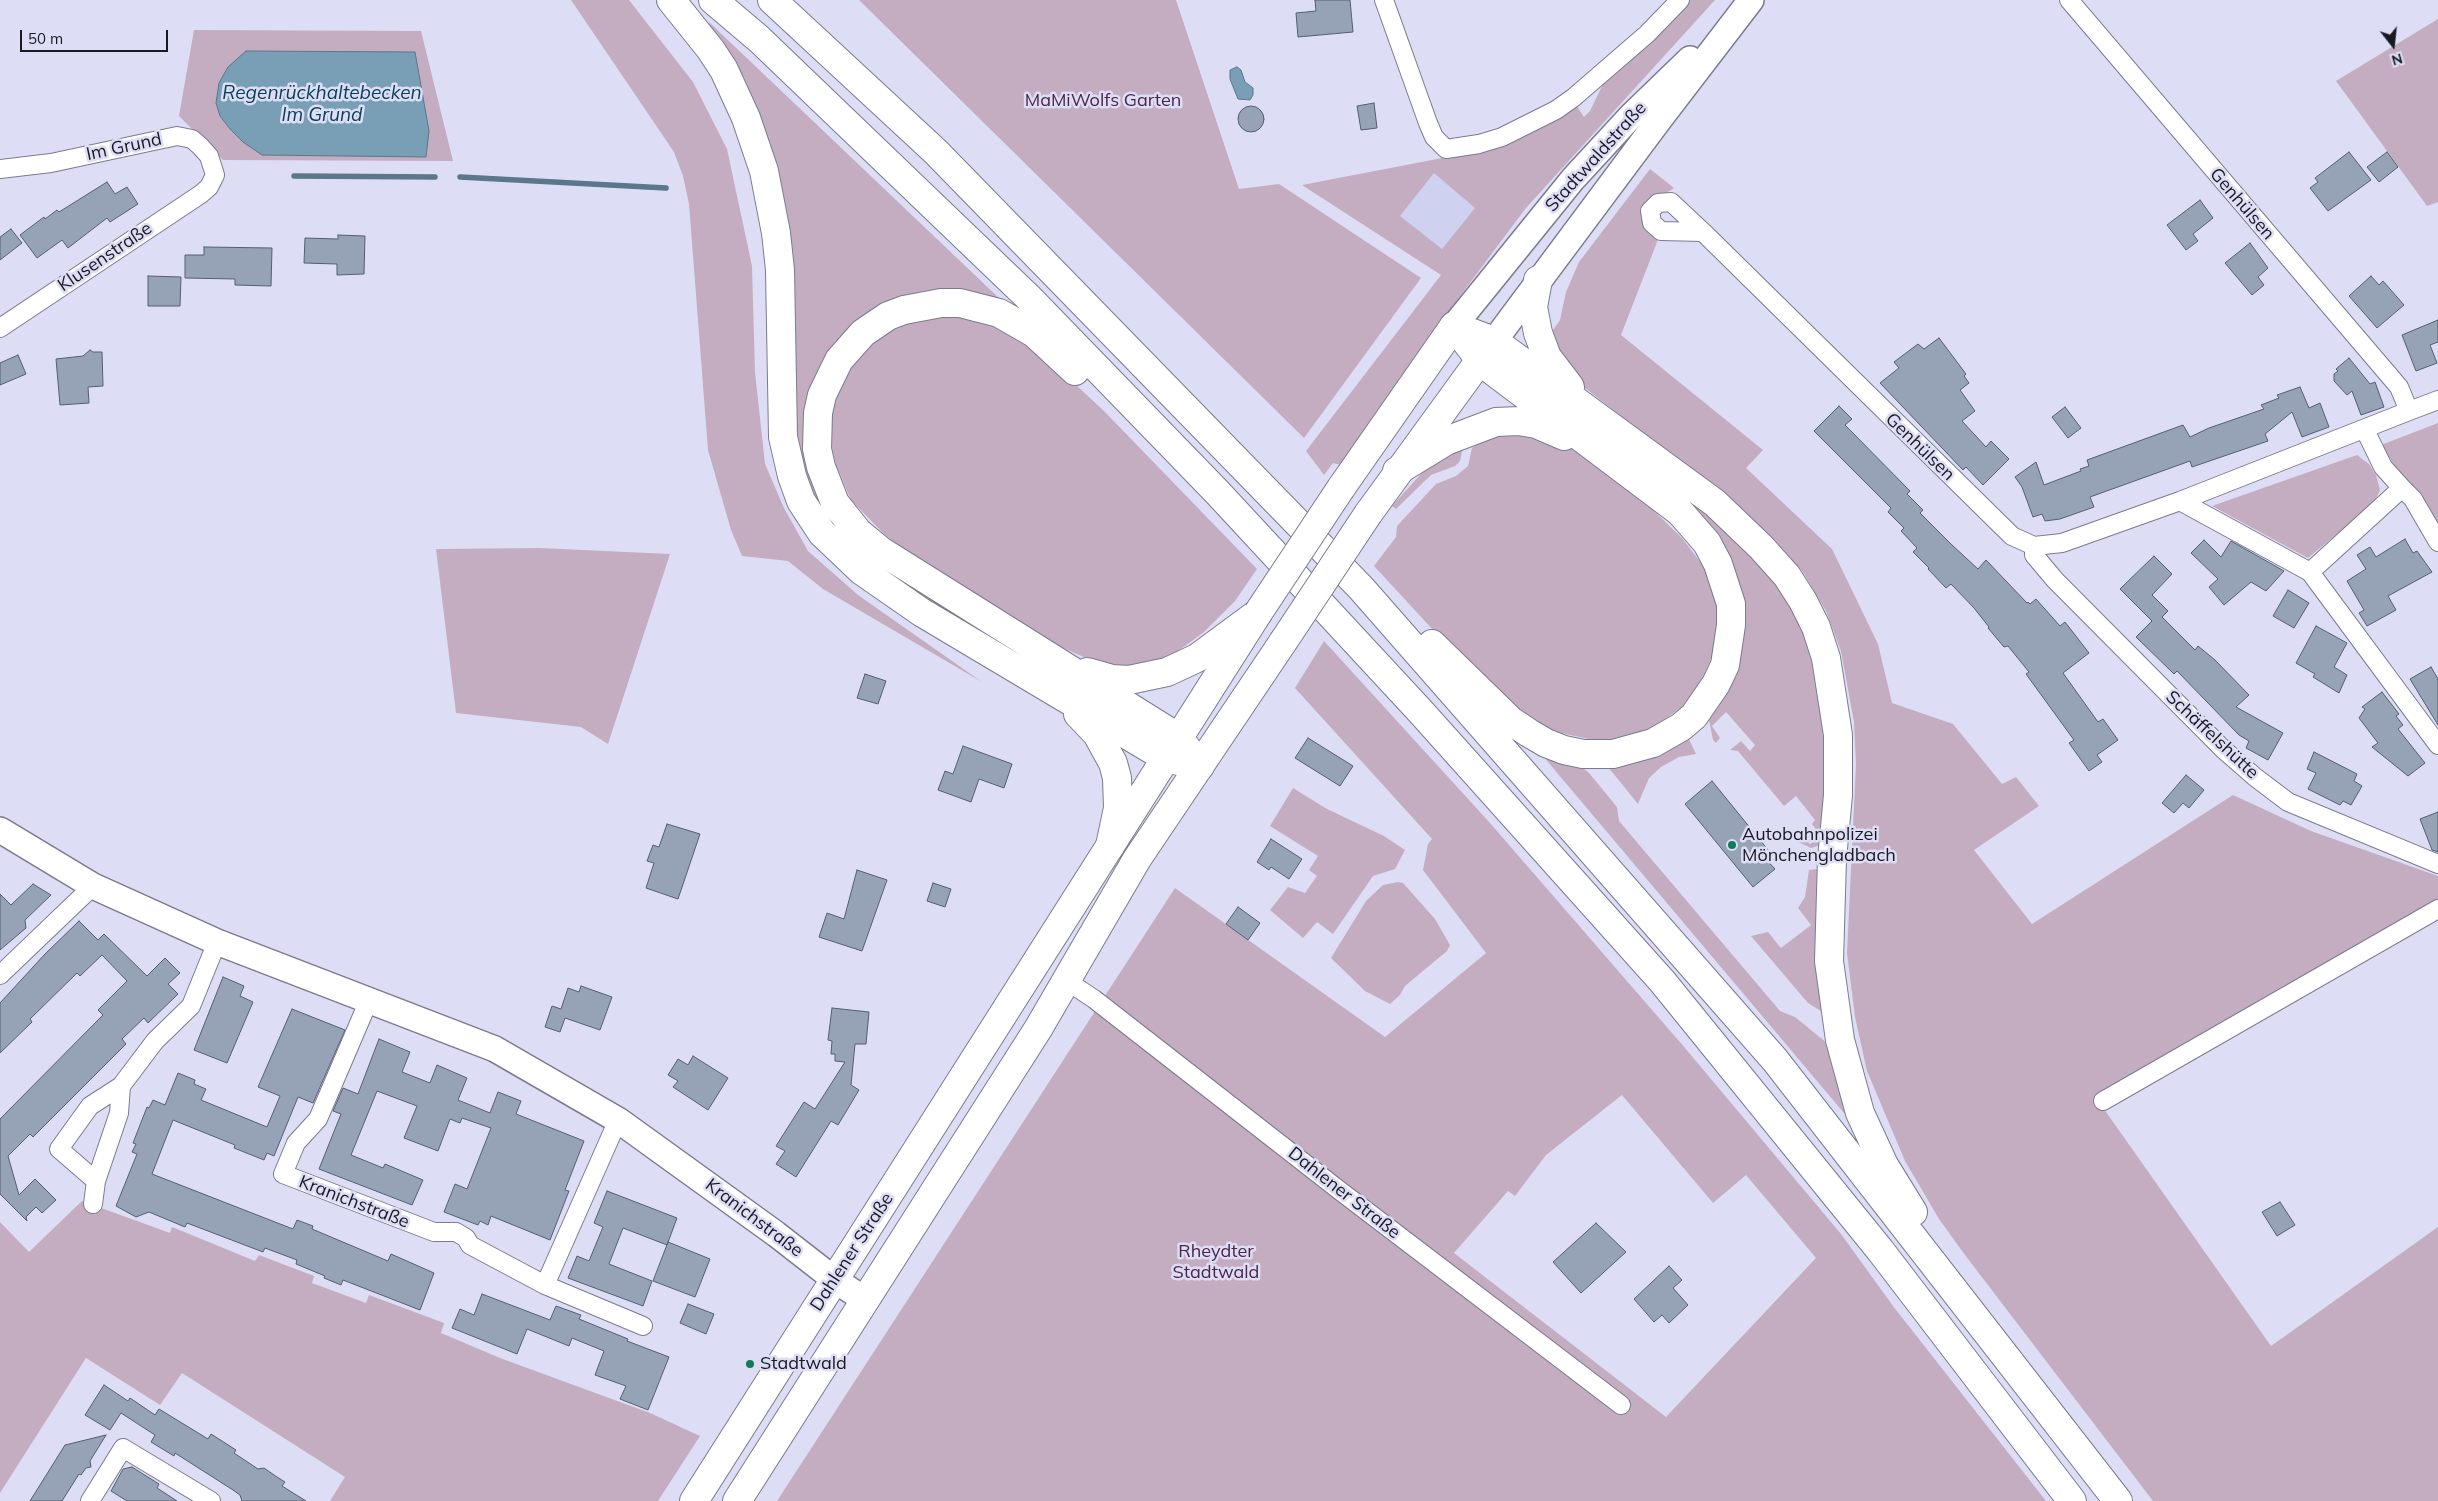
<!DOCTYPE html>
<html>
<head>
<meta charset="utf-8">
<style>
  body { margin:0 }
  #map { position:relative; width:2438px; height:1501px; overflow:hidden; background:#dddef6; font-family:Mulish,sans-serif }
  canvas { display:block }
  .north { position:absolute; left:2368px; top:20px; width:50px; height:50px; -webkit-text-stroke:4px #dddef6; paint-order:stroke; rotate:164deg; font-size:14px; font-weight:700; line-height:20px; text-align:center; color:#181921 }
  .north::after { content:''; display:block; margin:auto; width:18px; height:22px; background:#181921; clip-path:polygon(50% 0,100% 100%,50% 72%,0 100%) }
  .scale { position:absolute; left:20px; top:30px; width:148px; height:22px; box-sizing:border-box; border:2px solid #181921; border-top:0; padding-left:6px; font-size:15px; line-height:18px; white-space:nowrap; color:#181921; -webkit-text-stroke:4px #dddef6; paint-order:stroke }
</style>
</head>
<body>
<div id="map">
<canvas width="2438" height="1501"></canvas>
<div class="north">N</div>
<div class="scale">50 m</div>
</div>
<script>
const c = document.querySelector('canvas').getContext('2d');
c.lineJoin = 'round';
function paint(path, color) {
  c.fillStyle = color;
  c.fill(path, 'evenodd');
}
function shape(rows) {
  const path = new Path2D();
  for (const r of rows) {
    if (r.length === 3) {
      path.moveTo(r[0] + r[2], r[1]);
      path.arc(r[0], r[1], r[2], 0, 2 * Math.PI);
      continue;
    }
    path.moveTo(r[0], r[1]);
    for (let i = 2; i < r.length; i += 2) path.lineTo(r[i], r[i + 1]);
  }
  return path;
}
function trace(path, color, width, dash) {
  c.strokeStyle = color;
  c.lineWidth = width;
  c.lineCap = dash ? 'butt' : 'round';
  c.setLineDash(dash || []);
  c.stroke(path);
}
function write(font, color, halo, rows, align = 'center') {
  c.font = font + ' Mulish,sans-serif';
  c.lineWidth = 5;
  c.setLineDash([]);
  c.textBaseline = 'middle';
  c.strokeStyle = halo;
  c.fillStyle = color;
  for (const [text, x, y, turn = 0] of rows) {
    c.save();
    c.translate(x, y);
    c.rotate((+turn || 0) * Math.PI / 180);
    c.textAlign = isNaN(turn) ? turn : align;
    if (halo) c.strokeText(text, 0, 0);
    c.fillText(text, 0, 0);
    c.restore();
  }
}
paint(shape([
  [1434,172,1476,208,1442,250,1400,216]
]), '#cfd1f0');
paint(shape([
  [571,0,629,0,693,82,727,149,752,266,755,372,765,464,784,508,808,551,858,595,982,682,823,589,788,561,742,556,731,530,708,450,689,204,683,176,674,152],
  [859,0,1176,0,1239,189,1279,184,1421,278,1304,438],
  [1687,0,1715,0,1526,208,1463,292,1341,465,1333,463,1324,475,1306,451,1441,275,1302,185,1489,149,1544,126,1576,105,1584,117,1590,111,1604,82],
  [1434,173,1475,208,1442,249,1400,216],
  [2438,19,2438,202,2427,206,2336,81],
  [710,23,1000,299,925,298,821,372,836,515,1011,642,1005,652,909,593,825,524,792,443,789,294,706,25],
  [194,30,421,31,453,161,223,160,179,116],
  [1650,169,1674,188,1651,203,1643,212,1643,225,1650,233,1659,237,1621,335,1763,450,1746,468,1832,549,1878,644,1892,703,1953,724,2002,784,2016,777,2039,806,1974,850,2032,924,2233,795,2311,831,2438,876,2438,904,2099,1102,2271,1346,2438,1227,2438,1501,2153,1501,1965,1255,1939,1219,1905,1161,1867,1071,1855,1017,1847,953,1856,764,1854,722,1841,651,1826,611,1803,572,1776,541,1741,509,1571,377,1548,337,1560,320,1566,292,1579,262],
  [944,315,983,322,1010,332,1060,370,1104,411,1257,569,1235,601,1204,632,1178,651,1154,665,1127,670,1104,666,1059,646,918,560,884,534,851,500,835,462,830,437,832,412,846,372,867,347,886,332,912,322],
  [2438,423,2438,531,2381,445],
  [1491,428,1560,439,1653,510,1682,538,1701,563,1713,586,1719,621,1717,646,1698,687,1683,706,1650,730,1624,738,1598,741,1552,731,1496,698,1374,566,1396,537,1397,526,1436,484,1456,476,1468,466,1472,448,1481,442],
  [1463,446,1460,461,1455,466,1431,475,1396,509,1392,506,1428,466],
  [2357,455,2369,464,2376,475,2380,490,2374,503,2308,558,2212,506],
  [1649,465,1736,533,1802,609,1831,713,1821,845,1811,848,1794,840,1801,835,1810,844,1821,836,1812,824,1815,820,1796,796,1784,806,1738,751,1730,750,1741,741,1750,751,1755,745,1726,712,1712,726,1720,738,1716,743,1713,740,1708,715,1737,598,1643,473],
  [540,548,670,554,608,744,581,727,456,713,436,549],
  [1324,641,1490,823,1685,1048,1841,1234,1893,1306,2046,1501,777,1501,1175,888,1385,1037,1486,953,1423,870,1428,844,1432,839,1295,688],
  [1622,1095,1713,1203,1746,1175,1816,1258,1666,1417,1454,1253,1508,1191,1515,1196,1546,1155],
  [1686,733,1696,754,1679,757,1661,767,1649,778,1638,804,1604,762],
  [1537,749,1572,759,1589,773,1617,807,1619,821,1780,1011,1795,1017,1833,1048,1871,1145],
  [1293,788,1327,809,1384,836,1405,850,1395,869,1373,876,1333,934,1317,922,1303,938,1270,910,1288,887,1305,893,1317,876,1309,870,1318,856,1270,826],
  [1823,868,1829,1016,1808,1003,1751,936,1768,932,1781,948,1811,925,1798,908,1805,897,1809,870],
  [1398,882,1403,883,1435,919,1450,945,1447,951,1405,986,1400,995,1390,1004,1365,991,1331,958,1366,901,1383,885],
  [82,1201,170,1233,172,1227,255,1261,259,1255,314,1276,312,1283,366,1303,369,1295,444,1323,441,1333,500,1358,650,1413,700,1436,658,1501,330,1501,345,1477,182,1373,160,1405,86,1358,0,1493,0,1222,29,1252]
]), '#c4adc0');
const water = shape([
  [246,51,415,52,429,131,426,157,262,155,243,142,230,129,220,116,216,103,219,83,228,67,246,51],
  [1237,67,1241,70,1245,82,1253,88,1253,95,1250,100,1238,99,1230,79,1230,70,1237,67]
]);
paint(water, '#789fb6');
trace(water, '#5b7789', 1);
trace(shape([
  [294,176,435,177],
  [460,177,666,188]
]), '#5b7789', 5.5);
const building = shape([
  [1315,0,1350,0,1353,32,1298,37,1296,13,1316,11,1315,0],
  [1374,103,1377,128,1361,130,1357,106,1374,103],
  [1251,119,13],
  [2349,152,2371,180,2328,211,2310,188,2318,182,2315,178,2349,152],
  [2387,152,2398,167,2379,182,2367,167,2387,152],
  [107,182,115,194,127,187,138,204,110,222,107,218,68,248,62,240,37,258,20,235,44,217,45,219,57,210,59,212,107,182],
  [2200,200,2213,218,2193,234,2198,241,2186,250,2167,225,2200,200],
  [11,229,22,243,0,260,0,237,11,229],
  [338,235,365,236,364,274,337,275,337,264,304,263,305,238,338,239,338,235],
  [2250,243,2268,268,2258,277,2264,285,2252,295,2225,263,2250,243],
  [204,247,272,248,271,286,235,285,235,279,185,278,185,255,204,255,204,247],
  [148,276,181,277,180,306,148,306,148,276],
  [2371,276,2379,285,2383,281,2404,305,2377,328,2349,296,2371,276],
  [2438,320,2438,342,2430,345,2437,363,2416,371,2402,335,2438,320],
  [1939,338,1966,374,1964,376,1969,383,1960,390,1975,411,1962,421,1986,447,1991,441,2009,459,1983,485,1966,467,1963,470,1880,383,1899,368,1894,362,1918,344,1924,349,1939,338],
  [90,350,93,352,102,352,103,386,88,387,89,403,60,405,56,359,83,356,90,350],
  [18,355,26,374,0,385,0,363,18,355],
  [2349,358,2370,384,2375,382,2384,407,2361,415,2352,391,2347,395,2334,381,2334,374,2338,371,2336,369,2349,358],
  [2300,387,2309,408,2320,403,2329,427,2302,437,2292,412,2265,434,2268,441,2192,467,2190,461,2090,497,2094,507,2060,519,2045,521,2042,514,2033,517,2022,487,2015,477,2036,462,2044,485,2081,471,2080,469,2089,466,2087,460,2183,425,2190,437,2209,428,2264,409,2261,405,2279,398,2277,395,2300,387],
  [1839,406,1852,419,1845,425,1910,491,1907,494,1923,510,1920,513,1952,545,1978,569,1986,560,2027,603,2028,602,2030,604,2036,599,2060,626,2065,622,2089,653,2063,673,2098,722,2103,719,2118,740,2097,755,2102,762,2089,771,2069,743,2074,740,2026,674,2029,672,2008,646,2004,647,1988,628,1989,627,1974,608,1951,584,1946,588,1928,569,1929,568,1913,552,1917,548,1901,531,1904,528,1888,512,1891,508,1814,431,1839,406],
  [2065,407,2081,428,2068,438,2052,417,2065,407],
  [2405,539,2413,553,2417,551,2432,572,2388,596,2396,610,2367,626,2359,613,2364,610,2347,581,2366,569,2357,555,2370,547,2376,557,2405,539],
  [2204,540,2221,557,2231,541,2284,571,2266,591,2251,582,2224,605,2209,587,2218,579,2191,553,2204,540],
  [2154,556,2172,574,2152,595,2168,611,2162,617,2195,650,2198,646,2215,660,2249,695,2236,707,2283,733,2268,760,2246,748,2249,741,2239,735,2177,671,2174,674,2136,637,2152,621,2120,589,2154,556],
  [2288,590,2309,603,2294,628,2273,616,2288,590],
  [2316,626,2347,643,2334,667,2347,675,2339,693,2313,677,2315,674,2296,663,2316,626],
  [2431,667,2438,679,2438,725,2410,679,2431,667],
  [865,674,886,681,878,704,857,698,865,674],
  [2382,692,2399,714,2396,716,2403,725,2398,729,2425,763,2408,776,2372,747,2378,743,2359,718,2365,709,2362,707,2382,692],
  [1308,738,1353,766,1340,786,1295,758,1308,738],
  [963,746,1012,764,1004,788,979,779,971,802,938,790,945,771,953,774,963,746],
  [2314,752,2357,774,2354,781,2362,786,2351,805,2343,801,2340,805,2308,789,2316,773,2307,769,2314,752],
  [2186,775,2204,790,2189,808,2183,803,2174,813,2162,803,2186,775],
  [1712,781,1769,851,1763,856,1775,869,1753,887,1685,804,1712,781],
  [2438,812,2438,852,2432,850,2420,819,2438,812],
  [667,824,700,834,678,899,646,888,654,863,647,861,653,845,659,847,667,824],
  [1271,839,1302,859,1289,879,1271,867,1269,870,1257,862,1271,839],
  [857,870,887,880,862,951,819,937,827,913,844,919,857,870],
  [933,883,951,889,945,907,927,901,933,883],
  [33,884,51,895,25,920,26,928,0,950,0,894,11,905,33,884],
  [1238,907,1260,923,1248,940,1226,924,1238,907],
  [79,921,98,940,104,934,147,976,165,958,180,973,168,984,178,994,148,1023,144,1018,122,1039,126,1044,33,1137,30,1134,8,1156,19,1195,35,1179,56,1200,42,1213,36,1207,26,1217,27,1221,0,1194,0,1119,103,1015,98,1010,127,981,102,955,80,976,77,973,30,1019,32,1022,0,1053,0,1003,45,954,79,921],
  [223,977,244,986,240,996,253,1002,227,1063,194,1050,223,977],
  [581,986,612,997,600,1030,565,1018,560,1032,545,1027,552,1006,561,1009,568,988,579,992,581,986],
  [832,1008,869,1012,866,1044,855,1044,851,1085,859,1090,838,1125,831,1121,796,1177,776,1164,785,1151,776,1146,804,1102,815,1109,845,1062,835,1061,835,1054,831,1054,832,1041,828,1040,832,1008],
  [292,1009,345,1030,313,1103,298,1097,274,1156,267,1153,264,1160,234,1148,235,1145,173,1120,152,1174,293,1229,297,1220,313,1226,312,1229,388,1261,391,1254,434,1273,420,1310,343,1280,341,1285,324,1278,325,1276,296,1264,297,1260,265,1248,263,1252,187,1223,185,1227,149,1212,136,1217,116,1206,137,1154,132,1152,136,1144,133,1143,147,1107,149,1108,153,1100,165,1105,178,1073,195,1080,194,1084,206,1089,201,1100,267,1127,280,1096,258,1087,292,1009],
  [379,1039,410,1052,402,1072,430,1083,437,1065,467,1078,458,1100,490,1113,498,1092,521,1101,516,1114,584,1141,565,1190,569,1191,550,1240,491,1216,488,1225,480,1221,478,1225,444,1212,455,1184,467,1189,491,1128,462,1118,460,1123,450,1119,438,1151,404,1138,417,1106,377,1091,351,1155,383,1168,385,1164,423,1180,412,1205,319,1169,341,1114,333,1111,343,1088,358,1094,379,1039],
  [693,1056,728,1078,708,1110,673,1087,678,1081,668,1075,678,1059,688,1065,693,1056],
  [607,1191,677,1218,667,1245,623,1228,609,1264,652,1281,643,1306,568,1278,577,1256,589,1261,603,1227,594,1223,607,1191],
  [2280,1202,2295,1225,2277,1236,2262,1212,2280,1202],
  [1596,1223,1626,1252,1581,1293,1553,1262,1596,1223],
  [668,1242,710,1259,695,1297,653,1281,668,1242],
  [1669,1266,1682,1280,1673,1288,1688,1305,1669,1323,1662,1315,1654,1322,1634,1299,1669,1266],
  [482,1294,550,1320,556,1306,581,1315,579,1319,628,1339,627,1341,669,1357,648,1410,620,1399,626,1386,595,1375,604,1351,572,1338,569,1346,527,1329,517,1354,452,1328,460,1309,474,1315,482,1294],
  [688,1304,714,1314,706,1334,680,1323,688,1304],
  [104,1385,128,1401,130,1398,155,1415,159,1409,208,1439,211,1434,236,1450,234,1453,258,1469,264,1468,277,1477,285,1482,282,1486,306,1501,242,1501,240,1495,233,1490,175,1453,174,1456,151,1442,155,1435,121,1413,110,1430,85,1415,104,1385],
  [106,1435,90,1461,91,1467,86,1468,81,1475,79,1474,62,1501,30,1501,65,1445,106,1435],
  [132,1467,159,1484,157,1488,177,1501,127,1501,111,1491,123,1469,132,1467]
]);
paint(building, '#96a3b6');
trace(building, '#535f71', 1);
const street = shape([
  [1384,0,1428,123,1434,137,1446,149,1479,144,1502,137,1556,110,1573,98,1647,34,1680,0],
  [2069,0,2399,387,2409,411,2438,400],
  [0,169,51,163,177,136,192,139,200,146,209,156,215,175,209,187,201,194,0,328],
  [1703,232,1661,231,1652,223,1650,211,1658,203,1671,202,1703,232,2012,536,2034,546,2062,543,2180,501,2409,411],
  [2402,488,2413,499,2438,542],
  [2180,501,2310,572,2402,488,2383,467,2365,430],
  [2034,546,2034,555,2055,580,2224,750,2255,777,2288,802,2438,864],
  [2310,572,2438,745],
  [0,975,93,886],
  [1067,981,1094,999,1339,1190,1621,1405],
  [369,1000,318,1119,296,1143,283,1174,434,1232,456,1232,466,1238,470,1245,545,1285,643,1326],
  [2103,1101,2438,909],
  [96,1181,59,1149,90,1106,121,1086,155,1041,191,1006,217,942],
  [93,1204,96,1181,119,1113,121,1086],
  [545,1285,618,1120],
  [90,1501,123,1448,211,1501]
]);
const secondary = shape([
  [1454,326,1573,179,1632,115,1690,59],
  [1483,356,1659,120,1751,0],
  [0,830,93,886,217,942,495,1049,618,1120,776,1234,835,1280,865,1300]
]);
const primary = shape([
  [1341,488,1454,326],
  [1368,514,1480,360],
  [694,1501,1258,613],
  [737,1501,1038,1029,1137,859,1283,642]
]);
const highway = shape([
  [671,0,711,50,724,70,746,118,764,171,776,233,780,270,783,437,792,476,801,501,822,533,862,571,921,612,1166,758,1200,766],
  [713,0,759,39,1028,297,1218,493,1421,712,1662,981,1880,1250,2072,1501],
  [772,0,936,152,1361,588,1775,1060,2118,1501],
  [1538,280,1533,307,1538,333,1547,357,1570,387],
  [1454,326,1494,341,1715,503,1761,547,1787,576,1803,601,1816,627,1826,658,1838,735,1838,795,1832,859,1829,961,1840,1040,1860,1113,1884,1165,1913,1212],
  [1075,371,1034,333,999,313,960,303,941,303,904,310,888,316,863,333,839,360,822,395,818,413,817,449,821,467,835,503,858,532,881,551,1179,738,1200,766],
  [1397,471,1446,441,1496,422,1519,421,1536,424,1564,436],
  [1432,644,1511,721,1529,733,1546,743,1564,750,1583,754,1613,754,1653,743,1681,727,1694,716,1716,684,1725,665,1731,625,1731,604,1718,564,1707,543,1680,512,1489,368,1480,360,1454,326],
  [1087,672,1112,679,1129,680,1167,672,1197,658,1258,613],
  [1078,714,1097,734,1113,763,1117,778,1118,808,1110,846]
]);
trace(street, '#7a7b90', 20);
trace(secondary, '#7a7b90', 28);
trace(primary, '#7a7b90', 30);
trace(highway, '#7a7b90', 30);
trace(street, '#fff', 18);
trace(secondary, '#fff', 25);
trace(primary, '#fff', 28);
trace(highway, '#fff', 28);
const primaryBridge = shape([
  [1258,613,1341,488],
  [1283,642,1368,514]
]);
trace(primaryBridge, '#7a7b90', 30, []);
trace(primaryBridge, '#fff', 28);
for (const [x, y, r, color] of [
  [1732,845,5,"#127a54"],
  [750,1364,5,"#127a54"]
]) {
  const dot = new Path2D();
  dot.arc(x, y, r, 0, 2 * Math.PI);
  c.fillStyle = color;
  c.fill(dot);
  trace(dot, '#dddef6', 2);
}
write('18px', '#4e234a', '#dddef6', [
  ["MaMiWolfs Garten",1103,101],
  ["Rheydter",1216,1252],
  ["Stadtwald",1216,1273]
]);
write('18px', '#181921', '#dddef6', [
  ["Im Grund",124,147,-12],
  ["Stadtwaldstraße",1596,157,-48],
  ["Genhülsen",2242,204,49],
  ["Klusenstraße",105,257,-34],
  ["Genhülsen",1920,447,44],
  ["Schäffelshütte",2212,735,43],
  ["Dahlener Straße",1344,1193,38],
  ["Kranichstraße",354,1202,21],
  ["Kranichstraße",754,1218,37],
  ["Dahlener Straße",852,1252,-57]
]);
write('18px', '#181921', '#dddef6', [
  ["Autobahnpolizei",1742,835],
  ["Mönchengladbach",1742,856],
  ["Stadtwald",760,1364]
], 'left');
write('italic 19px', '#073e56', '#dddef6', [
  ["Regenrückhaltebecken",322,93],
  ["Im Grund",322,115]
]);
</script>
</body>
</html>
